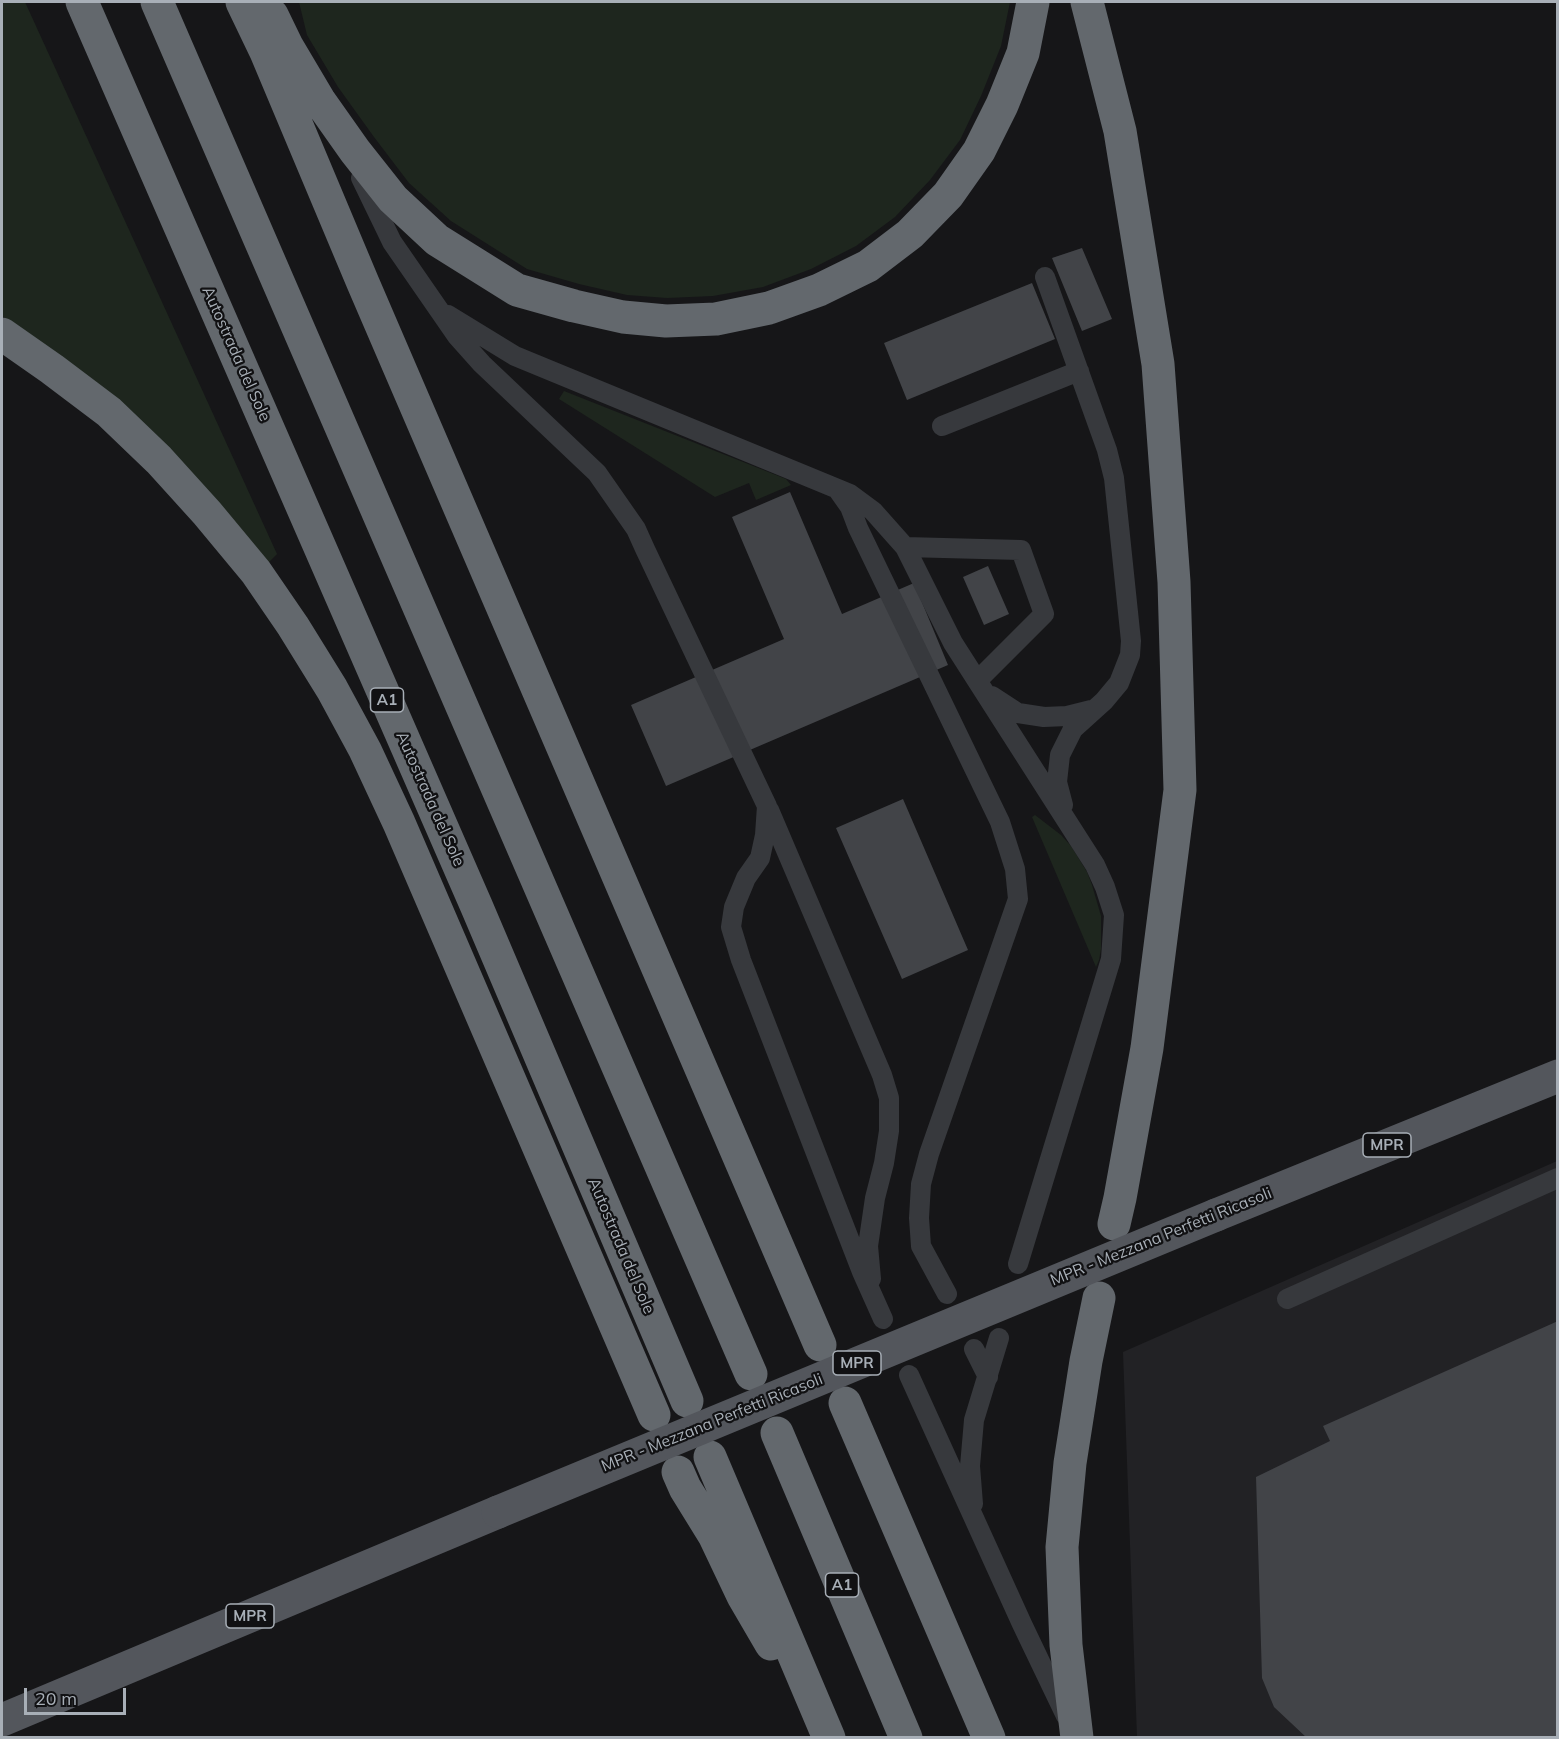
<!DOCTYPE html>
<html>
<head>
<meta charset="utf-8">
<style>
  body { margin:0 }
  #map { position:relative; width:1559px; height:1739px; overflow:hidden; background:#161618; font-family:Mulish,sans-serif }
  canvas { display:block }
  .frame { position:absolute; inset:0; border:3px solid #a8afb7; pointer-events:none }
  .scale { position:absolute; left:24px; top:1688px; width:102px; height:27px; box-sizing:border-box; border:3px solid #a8afb7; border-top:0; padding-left:8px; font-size:18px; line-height:21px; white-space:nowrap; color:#a8afb7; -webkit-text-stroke:4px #111113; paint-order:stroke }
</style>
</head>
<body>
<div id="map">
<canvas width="1559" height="1739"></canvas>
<div class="frame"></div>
<div class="scale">20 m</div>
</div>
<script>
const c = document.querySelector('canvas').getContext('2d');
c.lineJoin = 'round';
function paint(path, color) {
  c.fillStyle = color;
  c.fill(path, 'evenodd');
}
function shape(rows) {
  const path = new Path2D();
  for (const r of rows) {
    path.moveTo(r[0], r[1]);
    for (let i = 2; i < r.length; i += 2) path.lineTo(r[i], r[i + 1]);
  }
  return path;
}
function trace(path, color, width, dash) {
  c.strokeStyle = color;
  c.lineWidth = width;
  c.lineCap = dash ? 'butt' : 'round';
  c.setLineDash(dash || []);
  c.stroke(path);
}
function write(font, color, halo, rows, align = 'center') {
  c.font = font + ' Mulish,sans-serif';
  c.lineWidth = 4.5;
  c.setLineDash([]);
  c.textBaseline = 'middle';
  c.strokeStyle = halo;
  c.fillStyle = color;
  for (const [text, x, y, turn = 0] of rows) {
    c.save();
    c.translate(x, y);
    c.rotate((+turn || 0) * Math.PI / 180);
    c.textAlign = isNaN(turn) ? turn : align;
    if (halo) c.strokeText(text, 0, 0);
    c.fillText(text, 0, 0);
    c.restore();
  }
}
paint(shape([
  [1557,1161,1557,1737,1137,1737,1123,1352]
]), '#222225');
paint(shape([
  [2,2,25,2,277,554,268,563,61,357,2,316],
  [299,2,1010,2,1001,46,981,96,960,140,930,180,895,217,856,246,811,269,763,287,713,296,667,298,627,295,579,284,527,269,451,221,409,183,374,137,338,87,307,35],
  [564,391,786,479,791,485,756,500,749,483,715,497,559,399],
  [1035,815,1061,835,1071,846,1087,872,1092,885,1101,916,1101,949,1099,960,1096,967,1032,817]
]), '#1e261e');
paint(shape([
  [1082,248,1112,319,1082,331,1052,258],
  [1032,283,1055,339,907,400,884,343],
  [790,492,842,614,914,583,948,665,666,786,631,705,784,639,732,517],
  [988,566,1009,614,984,625,963,577],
  [903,799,968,950,902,979,836,828],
  [1558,1321,1558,1738,1307,1738,1274,1707,1262,1678,1256,1477,1330,1441,1323,1426]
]), '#424448');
trace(shape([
  [361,178,392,242,457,336,482,364,597,473,636,529,645,549,767,806,765,835,760,858,746,878,734,907,731,927,741,960,862,1272,883,1319],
  [1045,277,1107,450,1114,478,1131,641,1130,655,1119,683,1104,701,1073,729,1060,755,1057,782,1063,805],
  [448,315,515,356,850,494,873,511,905,547,953,643,1095,865,1105,887,1114,915,1111,959,1018,1264],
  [942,426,1079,371],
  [838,490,850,507,858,528,1000,822,1015,869,1018,899,929,1154,921,1184,919,1218,921,1246,947,1294],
  [905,547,1021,550,1044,614,978,680],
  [992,696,1018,713,1044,717,1067,716,1091,710],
  [769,810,882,1075,889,1098,889,1131,884,1163,875,1198,868,1246,871,1279],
  [1287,1299,1558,1178],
  [974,1349,988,1377],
  [909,1375,1022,1624,1066,1716],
  [973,1504,970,1466,974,1420,999,1338]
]), '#37393d', 20);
trace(shape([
  [1216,1215,1558,1076],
  [2,1720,498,1512]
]), '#53565c', 33);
trace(shape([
  [82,2,476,905,687,1401],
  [157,2,751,1374],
  [242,2,266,52,363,283,820,1345],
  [1087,2,1120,131,1158,364,1174,582,1180,790,1147,1048,1120,1198,1114,1224],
  [272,15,287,46,319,100,355,151,393,199,437,240,517,290,574,306,623,317,666,321,716,319,769,308,819,290,868,266,910,234,948,195,979,151,1002,105,1023,53,1033,2],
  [2,334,52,369,109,412,159,460,207,513,256,572,293,626,332,689,365,750,399,823,654,1415],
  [845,1403,989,1738],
  [777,1433,906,1738],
  [710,1457,829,1738],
  [678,1472,685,1488,714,1535,743,1596,771,1644],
  [1077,1738,1066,1645,1062,1547,1070,1463,1086,1361,1099,1298]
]), '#63686d', 33);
trace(shape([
  [498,1512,1216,1215]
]), '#53565c', 33);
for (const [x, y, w] of [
  [387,700,33],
  [1387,1145,48],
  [857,1363,48],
  [842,1585,33],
  [250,1616,48]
]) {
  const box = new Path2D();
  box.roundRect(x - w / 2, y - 12, w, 24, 4.5);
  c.fillStyle = '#111113';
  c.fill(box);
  trace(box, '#a8afb7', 1.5);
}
write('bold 15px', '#a8afb7', null, [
  ["A1",387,700],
  ["MPR",1387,1145],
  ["MPR",857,1363],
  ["A1",842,1585],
  ["MPR",250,1616]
]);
write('16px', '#a8afb7', '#111113', [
  ["Autostrada del Sole",236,354,66],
  ["Autostrada del Sole",430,799,66],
  ["MPR - Mezzana Perfetti Ricasoli",1161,1237,-22],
  ["Autostrada del Sole",621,1246,67],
  ["MPR - Mezzana Perfetti Ricasoli",712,1423,-22]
]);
</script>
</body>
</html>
